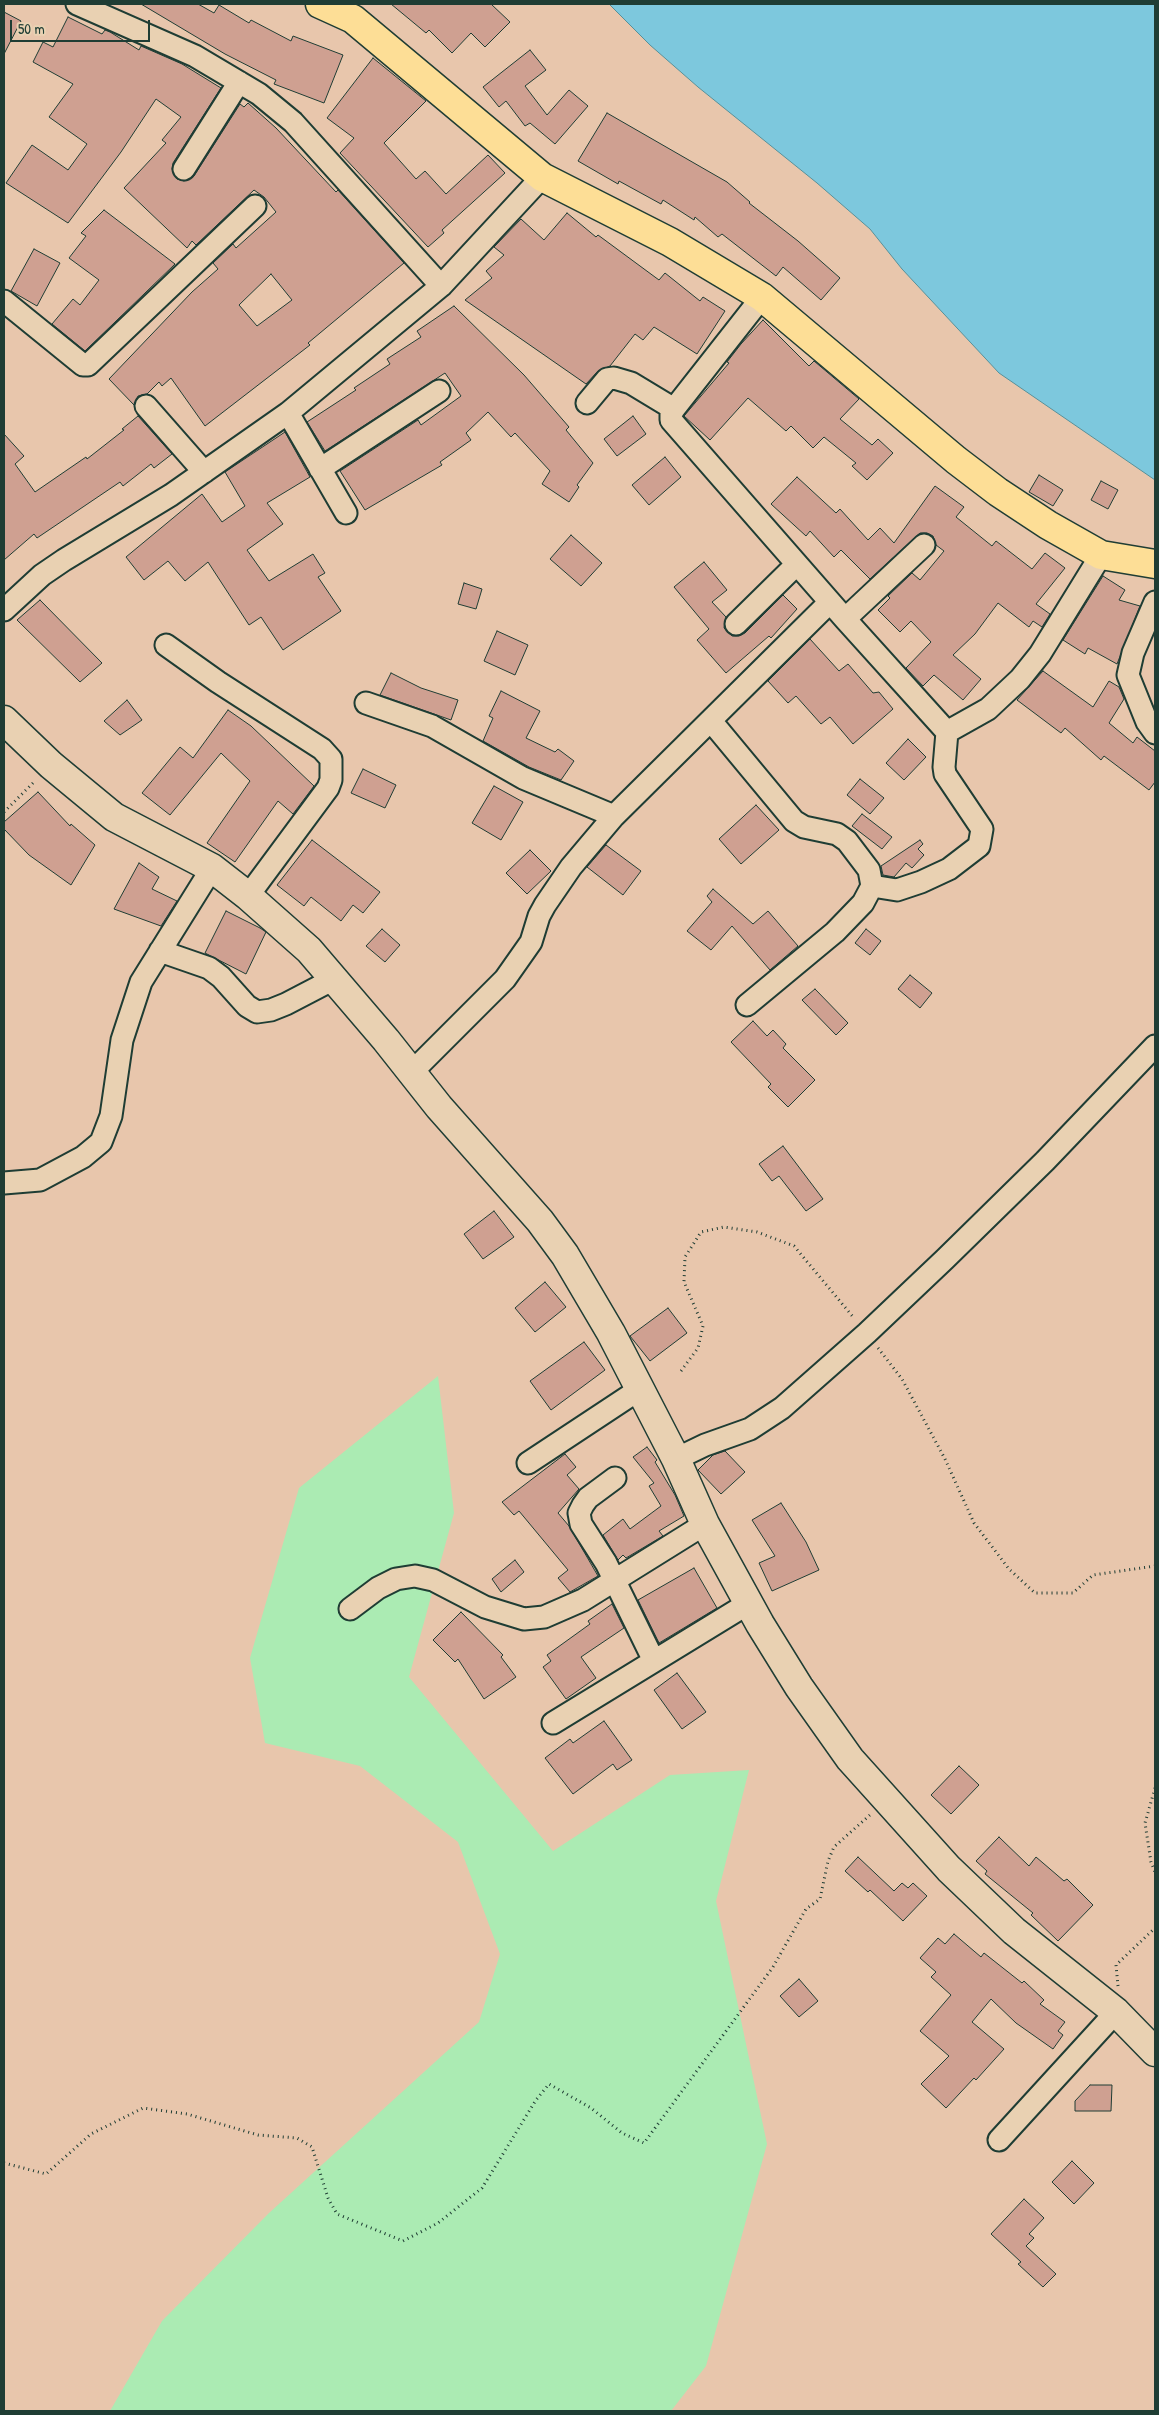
<!DOCTYPE html>
<html>
<head>
<meta charset="utf-8">
<style>
  body { margin:0 }
  #map { position:relative; width:1159px; height:2415px; overflow:hidden; background:#e8c6ac; font-family:"Patrick Hand",sans-serif }
  canvas { display:block }
  .frame { position:absolute; inset:0; border:5px solid #1f3d34; pointer-events:none }
  .scale { position:absolute; left:10px; top:20px; width:140px; height:22px; box-sizing:border-box; border:2px solid #1f3d34; border-top:0; padding-left:6px; font-size:15px; line-height:18px; white-space:nowrap; color:#1f3d34; -webkit-text-stroke:4px #e9d1b2; paint-order:stroke }
</style>
</head>
<body>
<div id="map">
<canvas width="1159" height="2415"></canvas>
<div class="frame"></div>
<div class="scale">50 m</div>
</div>
<script>
const c = document.querySelector('canvas').getContext('2d');
c.lineJoin = 'round';
function paint(path, color) {
  c.fillStyle = color;
  c.fill(path, 'evenodd');
}
function shape(rows) {
  const path = new Path2D();
  for (const r of rows) {
    path.moveTo(r[0], r[1]);
    for (let i = 2; i < r.length; i += 2) path.lineTo(r[i], r[i + 1]);
  }
  return path;
}
function trace(path, color, width, dash) {
  c.strokeStyle = color;
  c.lineWidth = width;
  c.lineCap = dash ? 'butt' : 'round';
  c.setLineDash(dash || []);
  c.stroke(path);
}
paint(shape([
  [438,1376,454,1513,409,1677,553,1851,670,1775,749,1770,716,1901,767,2144,706,2366,671,2411,110,2411,162,2321,269,2213,479,2022,500,1954,458,1842,360,1766,265,1743,250,1658,299,1488]
]), '#abebb3');
const water = shape([
  [609,4,1155,4,1155,480,999,373,902,269,870,229,817,183,698,87,650,45,609,4]
]);
paint(water, '#7dc8dd');
trace(water, '#579099', 1);
const building = shape([
  [141,4,198,4,214,13,219,5,249,23,251,20,291,41,293,36,343,55,324,103,274,84,276,80,225,54,141,4],
  [391,4,491,4,510,22,485,47,471,33,452,53,429,30,426,33,391,4],
  [4,12,21,21,4,54,4,12],
  [68,17,102,34,105,30,110,32,139,50,141,46,182,64,221,88,173,163,172,169,177,179,184,181,194,176,240,104,244,107,248,103,276,128,336,192,338,190,404,263,308,343,310,345,205,426,171,378,162,386,159,382,147,394,138,396,134,405,109,379,192,292,218,269,213,263,233,244,236,248,276,212,264,197,254,190,196,245,192,241,187,248,124,188,166,143,162,140,181,117,156,99,121,152,68,223,6,183,32,145,68,170,87,144,49,117,73,84,33,62,43,42,53,47,68,17],
  [271,274,292,300,257,326,239,305,271,274],
  [530,50,546,70,525,86,547,115,569,90,588,106,555,144,530,123,525,126,506,101,499,107,483,87,530,50],
  [373,58,426,101,384,143,416,179,425,171,446,194,488,155,505,173,442,230,444,233,428,247,340,153,354,138,327,118,373,58],
  [607,113,727,182,750,202,749,203,798,241,840,278,821,300,783,267,776,276,722,234,718,237,695,217,694,220,663,200,661,204,619,181,618,184,578,161,607,113],
  [104,210,175,264,85,351,52,324,73,299,80,305,99,280,69,258,86,236,81,233,104,210],
  [567,213,596,237,598,235,659,280,665,273,700,301,703,297,725,311,697,354,654,327,643,340,635,334,610,366,598,371,586,384,465,300,492,278,486,271,504,255,494,247,521,219,544,240,567,213],
  [34,249,60,263,37,306,11,291,34,249],
  [454,306,524,375,569,427,566,430,593,463,577,485,579,487,569,502,542,484,550,471,515,433,511,437,488,412,466,433,471,440,440,462,442,465,365,510,340,471,418,420,421,425,461,396,445,373,325,451,307,422,356,390,354,388,390,364,387,359,421,337,417,331,454,306],
  [763,320,809,366,814,361,859,399,840,419,872,445,878,439,893,453,867,480,852,466,856,463,824,437,813,448,791,426,786,431,748,398,710,440,684,416,729,363,727,362,741,344,763,320],
  [138,416,172,454,154,468,151,464,123,486,120,482,37,538,34,534,4,560,4,434,24,456,15,464,35,492,86,457,87,459,124,430,122,429,138,416],
  [633,416,646,434,617,456,604,439,633,416],
  [285,432,310,477,267,503,283,524,247,550,269,581,313,554,325,573,318,577,341,611,283,650,261,617,249,625,208,562,185,581,168,561,144,580,126,557,202,494,222,522,245,506,225,472,285,432],
  [665,457,681,477,649,505,632,485,665,457],
  [1039,475,1063,490,1053,506,1029,492,1039,475],
  [797,477,836,513,840,509,868,540,880,528,894,543,935,486,964,507,956,517,992,546,996,541,1032,569,1045,553,1065,568,1036,604,1050,614,1042,627,1033,621,1029,627,998,603,975,634,953,655,981,679,963,700,934,675,923,686,906,668,931,642,911,621,900,632,878,610,890,598,888,596,912,573,920,580,944,551,936,545,933,536,927,533,920,533,870,579,841,550,834,557,810,531,806,536,771,504,797,477],
  [1101,481,1118,490,1108,509,1091,500,1101,481],
  [571,535,602,563,581,586,550,559,571,535],
  [704,562,727,590,712,602,726,617,724,628,732,636,739,636,745,633,783,595,797,609,771,638,769,636,726,673,697,640,709,629,674,587,704,562],
  [1103,576,1125,590,1119,600,1140,606,1117,664,1088,648,1085,654,1063,640,1103,576],
  [464,583,482,589,476,609,458,604,464,583],
  [40,600,102,663,80,682,17,620,40,600],
  [497,631,528,645,515,675,484,661,497,631],
  [810,639,839,671,848,664,873,693,879,692,893,709,853,744,830,717,821,724,796,696,788,703,768,681,810,639],
  [1043,671,1093,707,1109,681,1119,687,1124,699,1109,723,1133,743,1137,737,1155,751,1155,782,1149,790,1104,756,1101,760,1065,728,1061,733,1017,700,1043,671],
  [391,673,421,688,458,700,451,720,380,695,391,673],
  [501,691,540,711,526,738,555,752,558,749,574,761,561,780,529,767,483,741,493,718,489,716,501,691],
  [127,700,142,720,120,735,104,721,127,700],
  [228,710,251,726,314,786,293,814,278,801,235,862,207,843,250,781,221,753,170,815,142,793,180,747,193,758,228,710],
  [908,739,926,757,904,780,886,763,908,739],
  [363,769,396,785,385,808,351,793,363,769],
  [860,779,884,798,870,814,847,795,860,779],
  [494,786,523,802,501,840,472,823,494,786],
  [38,792,70,826,71,824,95,845,71,885,29,855,4,829,4,822,38,792],
  [756,805,779,830,741,864,719,839,756,805],
  [862,814,892,837,882,849,852,826,862,814],
  [312,840,380,892,363,913,353,905,341,921,311,897,304,906,277,885,312,840],
  [920,840,923,844,918,849,924,855,912,868,906,863,894,877,883,875,881,866,920,840],
  [606,845,641,871,623,895,587,867,606,845],
  [530,850,551,871,527,894,506,873,530,850],
  [139,863,159,877,152,889,177,901,161,926,114,909,139,863],
  [713,889,753,924,768,911,798,946,770,970,732,926,711,950,687,931,712,902,707,896,713,889],
  [226,911,260,928,266,932,246,974,205,953,226,911],
  [382,929,400,945,385,962,366,946,382,929],
  [866,929,881,941,870,955,855,943,866,929],
  [910,975,932,993,920,1008,898,989,910,975],
  [815,989,848,1023,836,1035,802,1000,815,989],
  [753,1021,767,1036,773,1030,786,1044,783,1048,815,1080,788,1107,768,1087,771,1084,731,1042,753,1021],
  [783,1146,823,1199,806,1211,779,1176,772,1181,759,1164,783,1146],
  [494,1211,514,1237,483,1259,464,1234,494,1211],
  [545,1282,566,1307,535,1332,515,1308,545,1282],
  [668,1308,687,1333,650,1361,630,1336,668,1308],
  [584,1342,605,1370,551,1410,530,1381,584,1342],
  [647,1447,657,1460,655,1462,675,1495,684,1516,659,1531,663,1536,626,1558,623,1555,618,1560,603,1535,623,1519,630,1529,661,1506,649,1486,654,1483,633,1457,647,1447],
  [725,1451,745,1472,721,1494,698,1470,713,1455,725,1451],
  [565,1454,576,1467,567,1475,579,1489,558,1513,569,1526,598,1576,570,1592,558,1578,568,1570,519,1511,514,1515,502,1502,565,1454],
  [781,1503,806,1542,819,1570,772,1591,759,1563,775,1556,752,1520,781,1503],
  [515,1560,524,1572,501,1592,492,1579,515,1560],
  [694,1568,717,1608,659,1643,638,1600,694,1568],
  [612,1604,624,1628,581,1657,596,1678,566,1699,543,1667,551,1661,547,1655,590,1624,588,1621,612,1604],
  [461,1612,503,1655,501,1657,516,1677,484,1699,458,1659,455,1662,433,1640,461,1612],
  [677,1673,706,1712,682,1729,654,1690,677,1673],
  [604,1721,632,1760,617,1770,613,1764,573,1794,545,1758,570,1739,573,1743,604,1721],
  [959,1766,979,1785,951,1814,931,1795,959,1766],
  [999,1837,1029,1866,1036,1857,1064,1881,1067,1879,1093,1905,1058,1941,1031,1915,1033,1913,985,1874,987,1871,976,1861,999,1837],
  [858,1857,894,1891,902,1883,908,1888,913,1883,927,1896,903,1921,870,1890,868,1892,845,1871,858,1857],
  [954,1934,981,1957,984,1953,1022,1983,1024,1981,1044,2000,1040,2004,1065,2022,1058,2031,1063,2035,1053,2049,1016,2023,991,1999,972,2022,1004,2049,976,2080,974,2078,946,2108,921,2084,949,2056,920,2031,951,1995,931,1977,936,1972,920,1958,938,1938,945,1944,954,1934],
  [799,1979,818,2001,799,2017,780,1996,799,1979],
  [1090,2085,1112,2085,1111,2111,1075,2111,1075,2101,1090,2085],
  [1072,2161,1094,2183,1074,2204,1052,2182,1072,2161],
  [1024,2199,1044,2218,1029,2234,1034,2238,1026,2246,1056,2274,1043,2287,1018,2264,1021,2262,991,2234,1024,2199]
]);
paint(building, '#cfa091');
trace(building, '#1f3d34', 1);
const street = shape([
  [77,4,195,56,259,94,293,122,441,286],
  [184,169,239,82],
  [762,297,674,409,671,414,671,420,845,619,947,732,988,709,1020,679,1040,654,1101,555],
  [4,301,83,365,88,365,255,206],
  [587,403,607,379,614,378,631,383,674,409],
  [146,406,204,472],
  [288,413,346,513],
  [320,469,439,391],
  [1155,602,1133,653,1128,675,1147,722,1155,733],
  [4,610,42,575,64,560,171,495,288,413,441,286,542,177],
  [845,619,924,545],
  [736,624,797,564],
  [166,645,218,682,322,749,331,759,331,780,328,788,248,896],
  [366,703,432,726,523,778,614,816],
  [711,721,794,821,804,827,837,834,847,841,869,870,872,886,863,903,835,932,747,1005],
  [872,886,897,890,921,882,949,869,979,846,982,829,945,774,944,767,947,732],
  [160,951,209,968,221,977,247,1006,257,1012,271,1010,286,1004,334,979],
  [412,1072,505,979,531,942,539,916,545,905,571,867,614,816,830,602],
  [4,1183,40,1180,83,1157,101,1142,111,1116,122,1040,141,982,212,868],
  [676,1459,705,1445,750,1429,782,1408,867,1333,945,1259,1045,1161,1155,1046],
  [528,1463,640,1389],
  [615,1478,588,1498,583,1505,579,1513,581,1524,606,1563,654,1661],
  [350,1609,378,1588,396,1579,415,1576,433,1580,485,1607,524,1619,544,1617,583,1600,705,1524],
  [553,1723,749,1603],
  [999,2140,1116,2012]
]);
const secondary = shape([
  [4,720,51,765,114,817,212,868,248,896,309,950,386,1040,439,1107,540,1221,565,1255,611,1333,676,1459,705,1524,760,1624,799,1687,850,1759,949,1869,1014,1931,1116,2012,1155,2052]
]);
const highway = shape([
  [320,4,353,19,542,177,670,242,762,297,956,460,998,492,1048,525,1101,555,1155,564]
]);
trace(street, '#1f3d34', 25);
trace(secondary, '#1f3d34', 31);
trace(highway, '#1f3d34', 31);
trace(shape([
  [4,812,35,781],
  [878,1348,902,1379,945,1459,974,1523,1009,1569,1035,1593,1073,1593,1093,1575,1155,1566],
  [681,1371,698,1348,703,1326,684,1282,685,1257,701,1232,724,1227,757,1232,794,1246,854,1318],
  [1155,1788,1145,1823,1151,1862,1155,1872],
  [1118,1986,1116,1965,1155,1928],
  [4,2163,46,2174,91,2134,143,2108,187,2114,258,2135,297,2138,312,2147,328,2198,337,2214,403,2241,438,2223,482,2188,536,2100,549,2084,591,2108,622,2133,644,2143,773,1967,806,1909,820,1899,828,1861,834,1847,871,1814]
]), '#1f3d34', 3, [1, 4]);
trace(street, '#e9d1b2', 21);
trace(secondary, '#e9d1b2', 28);
trace(highway, '#fdde96', 28);
</script>
</body>
</html>
